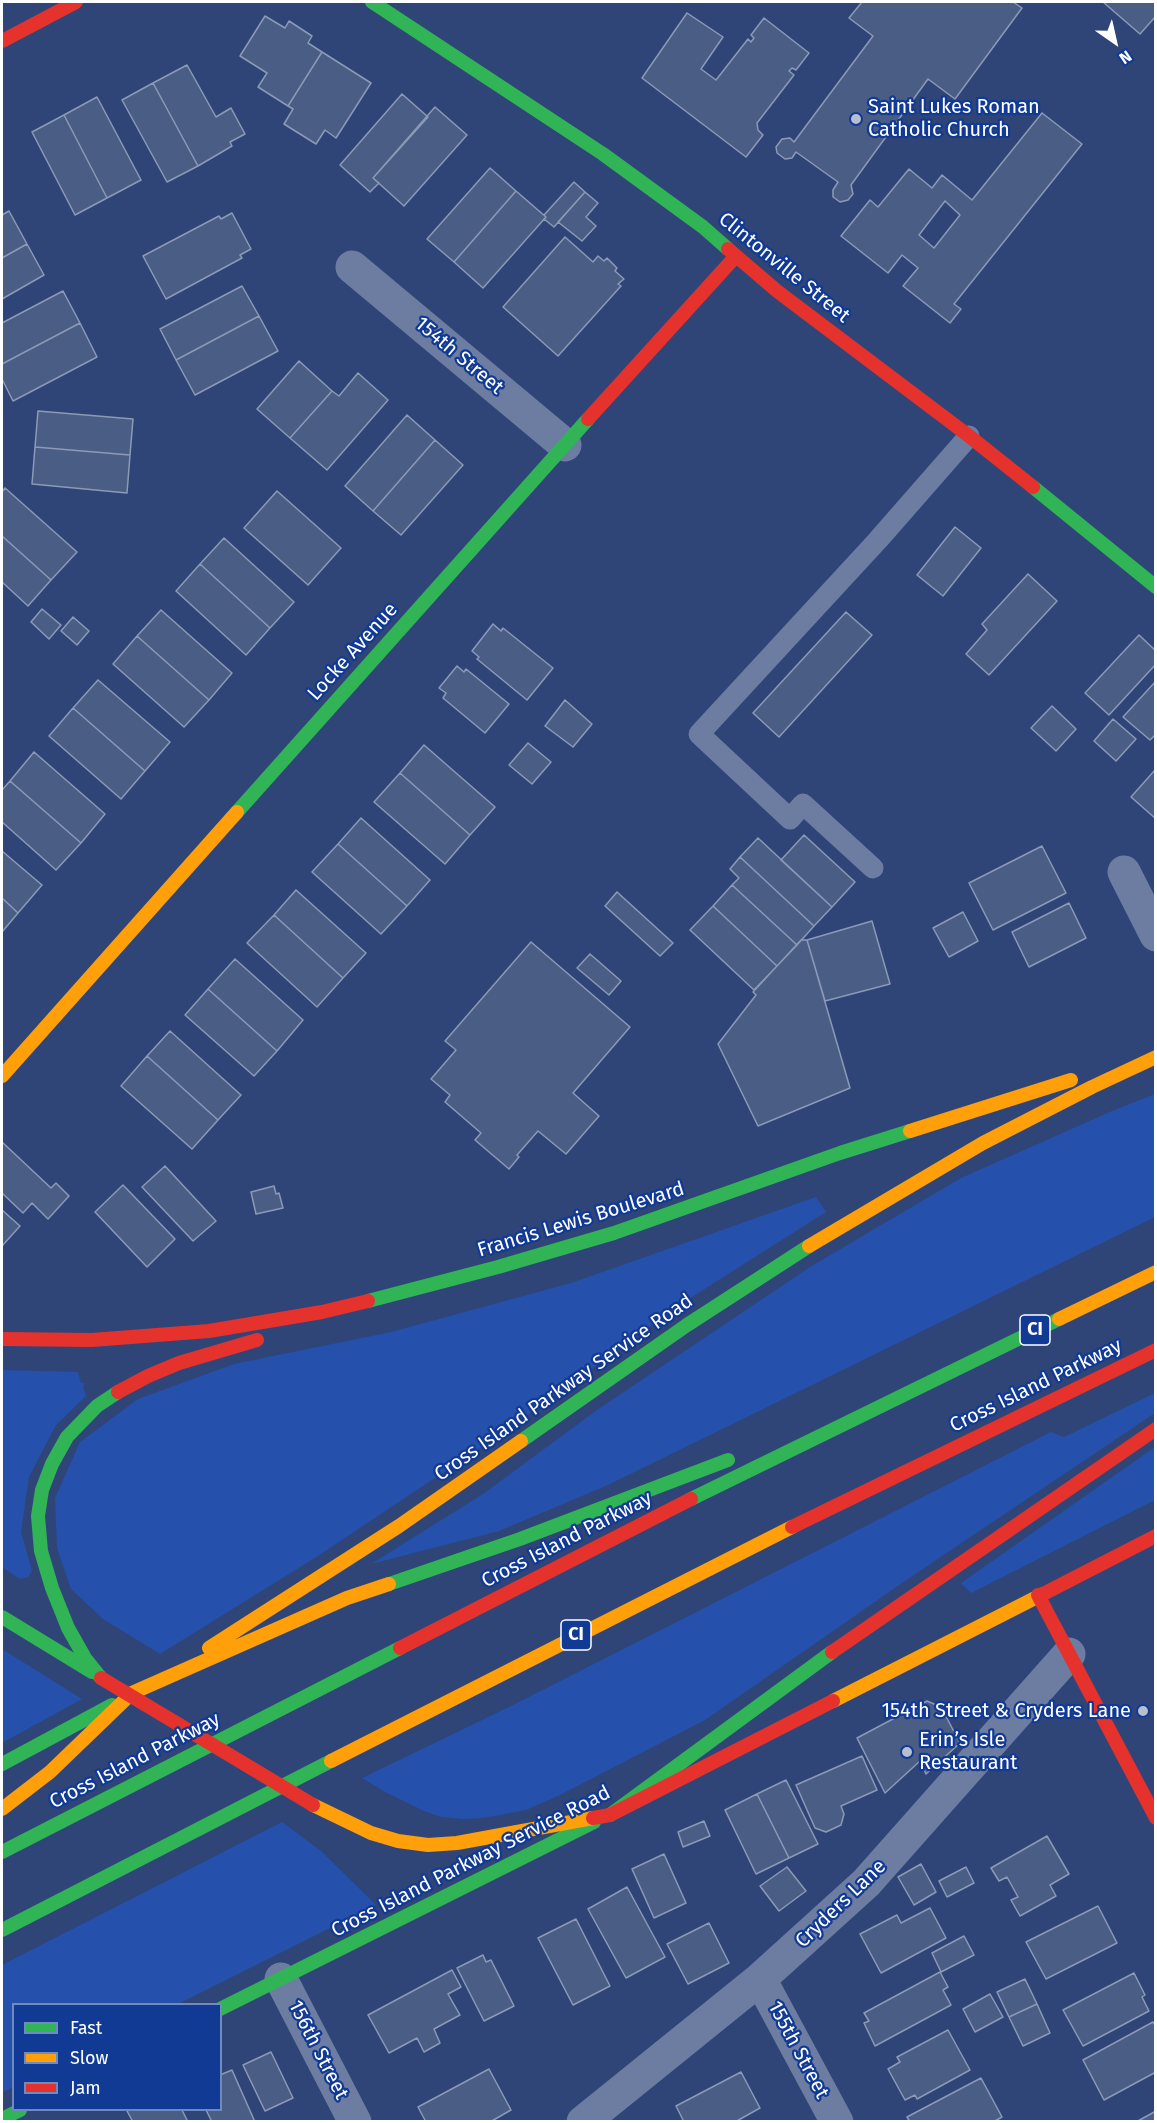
<!DOCTYPE html>
<html>
<head>
<meta charset="utf-8">
<style>
  body { margin:0 }
  #map { position:relative; width:1157px; height:2123px; overflow:hidden; background:#2f4577; font-family:"Fira Sans",sans-serif }
  canvas { display:block }
  .frame { position:absolute; inset:0; border:3px solid #fff; pointer-events:none }
  .legend { position:absolute; left:12px; top:2003px; width:210px; height:108px; box-sizing:border-box; background:#113a95; border:2px solid #7089bf; margin:0; padding:8px 10px; list-style:none; font-size:18px; color:#fff }
  .legend li { display:flex; align-items:center; gap:12px; height:30px }
  .legend b { width:30px; border:2px solid #7089bf }
  .north { position:absolute; left:1085px; top:12px; width:60px; height:60px; -webkit-text-stroke:4px #113a95; paint-order:stroke; rotate:146deg; font-size:16px; font-weight:700; line-height:24px; text-align:center; color:#fff }
  .north::after { content:''; display:block; margin:auto; width:21px; height:27px; background:#fff; clip-path:polygon(50% 0,100% 100%,50% 72%,0 100%) }
</style>
</head>
<body>
<div id="map">
<canvas width="1157" height="2123"></canvas>
<div class="frame"></div>
<ul class="legend">
<li><b style="height:8px;background:#30b455"></b>Fast</li>
<li><b style="height:8px;background:#ff9f0a"></b>Slow</li>
<li><b style="height:8px;background:#e5322d"></b>Jam</li>
</ul>
<div class="north">N</div>
</div>
<script>
const c = document.querySelector('canvas').getContext('2d');
c.lineJoin = 'round';
function paint(path, color) {
  c.fillStyle = color;
  c.fill(path, 'evenodd');
}
function shape(rows) {
  const path = new Path2D();
  for (const r of rows) {
    path.moveTo(r[0], r[1]);
    for (let i = 2; i < r.length; i += 2) path.lineTo(r[i], r[i + 1]);
  }
  return path;
}
function trace(path, color, width, dash) {
  c.strokeStyle = color;
  c.lineWidth = width;
  c.lineCap = dash ? 'butt' : 'round';
  c.setLineDash(dash || []);
  c.stroke(path);
}
function write(font, color, halo, rows, align = 'center') {
  c.font = font + ' "Fira Sans",sans-serif';
  c.lineWidth = 4.5;
  c.setLineDash([]);
  c.textBaseline = 'middle';
  c.strokeStyle = halo;
  c.fillStyle = color;
  for (const [text, x, y, turn = 0] of rows) {
    c.save();
    c.translate(x, y);
    c.rotate((+turn || 0) * Math.PI / 180);
    c.textAlign = isNaN(turn) ? turn : align;
    if (halo) c.strokeText(text, 0, 0);
    c.fillText(text, 0, 0);
    c.restore();
  }
}
paint(shape([
  [1155,1094,1155,1217,608,1485,499,1531,371,1564,483,1494,597,1410,810,1267,961,1178,1112,1111],
  [816,1197,826,1212,684,1302,510,1428,318,1556,160,1654,103,1619,71,1589,57,1548,55,1498,80,1442,138,1399,234,1364,391,1332,571,1283],
  [2,1370,78,1372,81,1383,85,1383,83,1387,86,1396,56,1425,29,1477,21,1532,32,1571,28,1577,20,1579,2,1567],
  [1155,1393,1155,1413,902,1583,705,1720,560,1795,526,1810,483,1818,463,1819,441,1817,424,1811,385,1792,362,1778,513,1705,1051,1432,1064,1437],
  [1155,1447,1155,1500,971,1593,961,1583],
  [2,1649,82,1699,2,1743],
  [282,1822,321,1851,376,1905,178,2004,14,2004,13,2087,2,2093,2,1965]
]), '#2550ac');
const building = shape([
  [862,2,1013,2,1022,8,955,99,928,79,851,185,853,194,848,200,840,202,833,197,833,190,838,182,796,152,792,158,785,159,777,153,776,147,782,139,790,138,794,142,873,36,849,18,862,2],
  [1103,2,1156,2,1156,16,1140,34,1103,2],
  [687,13,723,37,701,69,716,80,748,39,751,42,754,38,751,35,764,18,809,53,796,70,792,68,789,71,794,75,757,123,758,130,763,135,746,157,642,78,687,13],
  [265,16,285,28,289,21,312,36,308,43,322,52,288,106,258,87,267,73,240,56,265,16],
  [322,52,371,83,336,138,325,130,316,144,284,124,293,109,288,106,322,52],
  [187,65,216,117,231,108,245,134,230,142,232,146,198,166,153,83,187,65],
  [153,83,198,166,167,182,122,100,153,83],
  [402,94,428,117,373,178,379,183,370,192,340,165,402,94],
  [97,97,141,180,107,198,64,115,97,97],
  [435,107,467,135,404,206,373,178,435,107],
  [1042,113,1082,144,954,304,961,309,950,323,903,286,918,268,902,255,888,273,841,236,870,200,878,207,909,169,932,188,942,175,972,200,1042,113],
  [945,201,960,215,934,248,919,235,945,201],
  [64,115,107,198,75,215,32,132,64,115],
  [490,168,516,191,454,262,427,239,490,168],
  [574,182,585,192,554,227,544,219,546,217,544,215,574,182],
  [516,191,546,217,483,288,454,262,516,191],
  [585,192,598,203,586,217,596,226,582,241,558,222,585,192],
  [9,211,27,244,2,258,2,215,9,211],
  [232,213,251,249,240,255,242,258,166,299,143,256,219,216,221,219,232,213],
  [565,237,593,262,598,256,604,261,607,258,617,268,615,271,624,279,618,284,621,286,558,356,503,307,565,237],
  [27,244,44,275,2,299,2,258,27,244],
  [242,286,259,316,176,360,160,329,242,286],
  [63,291,80,323,2,364,2,323,63,291],
  [259,316,278,351,195,395,176,360,259,316],
  [80,323,97,357,13,401,2,379,2,364,80,323],
  [299,361,332,391,290,438,257,409,299,361],
  [358,373,388,400,327,470,290,438,332,391,339,396,358,373],
  [38,411,133,419,130,455,35,447,38,411],
  [407,415,435,440,373,511,345,486,407,415],
  [435,440,463,465,401,535,373,511,435,440],
  [35,447,130,455,127,493,32,484,35,447],
  [5,488,77,552,51,580,2,536,2,492,5,488],
  [277,491,341,548,308,585,244,528,277,491],
  [955,527,981,548,943,596,917,575,955,527],
  [2,536,51,580,28,606,2,582,2,536],
  [224,538,294,602,270,628,200,564,224,538],
  [200,564,270,628,246,655,176,591,200,564],
  [1028,574,1057,601,989,675,966,654,987,630,982,624,1028,574],
  [42,609,61,625,49,639,31,622,42,609],
  [161,610,232,673,209,700,137,636,161,610],
  [846,612,872,635,779,737,753,713,846,612],
  [73,617,89,631,77,645,61,631,73,617],
  [493,624,501,631,503,628,553,668,527,700,477,659,479,657,472,651,493,624],
  [1139,635,1156,651,1156,664,1109,715,1085,693,1139,635],
  [137,636,209,700,184,727,113,664,137,636],
  [457,666,464,672,466,669,509,704,485,733,443,698,446,693,439,688,457,666],
  [98,680,170,742,145,771,73,708,98,680],
  [1156,681,1156,734,1150,740,1123,717,1156,681],
  [565,700,592,724,573,747,545,726,565,700],
  [1052,706,1076,729,1056,751,1031,728,1052,706],
  [73,708,145,771,121,799,49,736,73,708],
  [1113,719,1136,739,1116,761,1094,741,1113,719],
  [528,743,551,762,532,784,509,765,528,743],
  [424,745,495,807,470,835,400,773,424,745],
  [34,752,105,814,81,843,10,781,34,752],
  [1155,770,1156,771,1156,819,1131,797,1155,770],
  [400,773,470,835,445,864,374,802,400,773],
  [10,781,81,843,56,870,2,822,2,790,10,781],
  [361,818,430,880,407,906,338,844,361,818],
  [804,835,855,882,832,907,781,860,804,835],
  [758,838,832,907,814,926,740,857,758,838],
  [338,844,407,906,381,934,312,872,338,844],
  [1042,846,1066,893,993,930,969,883,1042,846],
  [2,851,42,885,18,913,2,898,2,851],
  [740,857,814,926,797,945,732,885,739,878,730,869,740,857],
  [732,885,797,945,777,966,713,906,732,885],
  [296,890,366,953,343,978,274,915,296,890],
  [617,892,673,943,660,956,605,906,617,892],
  [2,898,18,913,2,932,2,898],
  [1069,903,1086,938,1029,967,1012,932,1069,903],
  [713,906,777,966,754,990,690,930,713,906],
  [963,912,978,941,949,957,933,928,963,912],
  [274,915,343,978,317,1007,247,943,274,915],
  [872,921,890,984,825,1001,807,940,872,921],
  [801,940,807,940,850,1088,758,1126,718,1044,756,995,753,992,801,940],
  [531,942,630,1027,573,1093,599,1116,566,1154,538,1131,517,1155,519,1157,509,1169,475,1140,481,1133,445,1102,450,1095,431,1079,456,1050,445,1041,531,942],
  [590,954,621,981,609,995,577,968,590,954],
  [235,959,303,1020,277,1051,208,989,235,959],
  [208,989,277,1051,254,1076,185,1015,208,989],
  [170,1031,241,1095,218,1120,147,1056,170,1031],
  [147,1056,218,1120,192,1149,121,1086,147,1056],
  [2,1142,51,1188,56,1183,69,1196,48,1219,32,1203,23,1213,2,1193,2,1142],
  [165,1166,216,1221,193,1241,142,1187,165,1166],
  [123,1185,175,1239,147,1267,95,1212,123,1185],
  [274,1186,276,1194,279,1193,283,1208,256,1214,251,1192,274,1186],
  [2,1210,20,1226,2,1246,2,1210],
  [927,1701,941,1707,960,1743,926,1774,920,1761,885,1793,857,1738,927,1701],
  [862,1756,877,1790,841,1806,844,1814,841,1825,826,1832,815,1828,796,1785,862,1756],
  [786,1780,818,1844,789,1858,757,1794,786,1780],
  [757,1794,789,1858,756,1874,725,1810,757,1794],
  [704,1821,710,1836,683,1847,678,1832,704,1821],
  [1047,1836,1069,1874,1050,1885,1056,1896,1020,1916,1011,1900,1018,1897,1007,1877,999,1881,991,1868,1047,1836],
  [664,1854,686,1903,654,1918,632,1869,664,1854],
  [921,1864,936,1892,914,1905,898,1877,921,1864],
  [787,1867,806,1891,779,1911,760,1886,787,1867],
  [966,1867,974,1883,947,1897,939,1881,966,1867],
  [627,1887,665,1957,626,1978,588,1909,627,1887],
  [1098,1906,1117,1943,1046,1979,1026,1942,1098,1906],
  [930,1908,946,1938,881,1973,860,1934,897,1915,901,1923,930,1908],
  [576,1919,610,1986,573,2005,538,1938,576,1919],
  [709,1923,729,1963,688,1984,667,1944,709,1923],
  [964,1936,974,1955,941,1972,932,1953,964,1936],
  [483,1955,486,1962,491,1960,514,2006,484,2021,457,1968,483,1955],
  [452,1970,461,1987,448,1994,460,2015,434,2029,440,2043,424,2052,417,2038,389,2053,368,2015,452,1970],
  [940,1972,948,1987,943,1990,951,2005,875,2046,864,2023,869,2021,864,2013,940,1972],
  [1134,1973,1145,1995,1142,1997,1149,2011,1083,2046,1063,2010,1134,1973],
  [1025,1979,1037,2004,1009,2017,997,1992,1025,1979],
  [990,1994,1003,2017,975,2032,963,2009,990,1994],
  [1037,2004,1050,2033,1023,2046,1009,2017,1037,2004],
  [1153,2022,1156,2027,1156,2072,1104,2100,1083,2060,1153,2022],
  [948,2030,970,2070,917,2099,915,2095,905,2100,888,2069,900,2062,897,2057,948,2030],
  [271,2052,293,2098,265,2111,243,2065,271,2052],
  [489,2069,511,2110,490,2122,426,2122,418,2107,489,2069],
  [232,2070,255,2122,212,2122,206,2110,220,2110,220,2075,232,2070],
  [741,2072,760,2108,735,2122,684,2122,676,2106,741,2072],
  [981,2078,1002,2117,993,2122,910,2122,907,2117,981,2078],
  [129,2110,182,2110,188,2122,133,2122,127,2111,129,2110],
  [1156,2111,1156,2122,1136,2122,1156,2111]
]);
paint(building, '#4a5d85');
trace(building, '#8c9ab7', 1.5);
trace(shape([
  [873,868,803,804,790,819,699,734,878,540,969,436]
]), '#6d7da2', 21);
trace(shape([
  [352,267,565,445],
  [1124,872,1156,935],
  [281,1979,355,2122],
  [760,1979,837,2122],
  [583,2122,760,1979,866,1883,1069,1654]
]), '#6d7da2', 33);
trace(shape([
  [372,2,603,154,703,227,728,249],
  [1033,487,1156,587],
  [237,812,588,419],
  [368,1301,498,1267,614,1233,840,1153,910,1131],
  [521,1441,687,1325,809,1246],
  [691,1499,1059,1319],
  [389,1584,520,1539,728,1460],
  [2,1617,92,1672],
  [101,1678,85,1658,68,1628,52,1588,41,1551,38,1516,42,1490,52,1464,67,1437,97,1406,118,1392],
  [2,1764,112,1705],
  [610,1815,832,1652],
  [2,1852,400,1648],
  [2,1930,331,1761],
  [220,2009,594,1822],
  [2,2119,20,2110]
]), '#30b455', 14);
trace(shape([
  [2,1076,237,812],
  [910,1131,1071,1080],
  [809,1246,983,1143,1092,1087,1156,1057],
  [1059,1319,1156,1272],
  [209,1648,399,1526,521,1441],
  [833,1701,1043,1594],
  [331,1761,792,1527],
  [313,1805,371,1833,398,1841,428,1845,457,1843,593,1818],
  [2,1809,50,1772,132,1693,347,1598,389,1584]
]), '#ff9f0a', 14);
trace(shape([
  [2,41,76,2],
  [728,249,777,291,969,436,1033,487],
  [588,419,736,256],
  [2,1339,92,1340,209,1331,322,1312,368,1301],
  [118,1392,148,1376,179,1363,257,1340],
  [792,1527,1156,1350],
  [1043,1594,1156,1536],
  [1038,1595,1156,1818],
  [400,1648,691,1499],
  [832,1652,1156,1429],
  [593,1818,610,1815,833,1701]
]), '#e5322d', 14);
trace(shape([
  [101,1678,313,1805]
]), '#e5322d', 14);
for (const [x, y, r, color] of [
  [856,119,6,"#b6becf"],
  [1143,1711,6,"#b6becf"],
  [907,1752,6,"#b6becf"]
]) {
  const dot = new Path2D();
  dot.arc(x, y, r, 0, 2 * Math.PI);
  c.fillStyle = color;
  c.fill(dot);
  trace(dot, '#113a95', 2);
}
for (const [x, y, w] of [
  [1035,1330,30],
  [576,1635,30]
]) {
  const box = new Path2D();
  box.roundRect(x - w / 2, y - 15, w, 30, 4.5);
  c.fillStyle = '#113a95';
  c.fill(box);
  trace(box, '#fff', 1.5);
}
write('bold 18px', '#fff', null, [
  ["CI",1035,1330],
  ["CI",576,1635]
]);
write('20px', '#fff', '#113a95', [
  ["Saint Lukes Roman",868,107],
  ["Catholic Church",868,130],
  ["154th Street & Cryders Lane",1131,1711,"right"],
  ["Erin’s Isle",919,1740],
  ["Restaurant",919,1763]
], 'left');
write('20px', '#fff', '#113a95', [
  ["Clintonville Street",784,268,39],
  ["154th Street",459,356,40],
  ["Locke Avenue",353,652,-48],
  ["Francis Lewis Boulevard",581,1220,-17],
  ["Cross Island Parkway",1036,1386,-26],
  ["Cross Island Parkway Service Road",564,1388,-35],
  ["Cross Island Parkway",567,1540,-27],
  ["Cross Island Parkway",135,1761,-27],
  ["Cross Island Parkway Service Road",471,1862,-27],
  ["Cryders Lane",841,1904,-44],
  ["156th Street",318,2050,63],
  ["155th Street",798,2050,62]
]);
</script>
</body>
</html>
